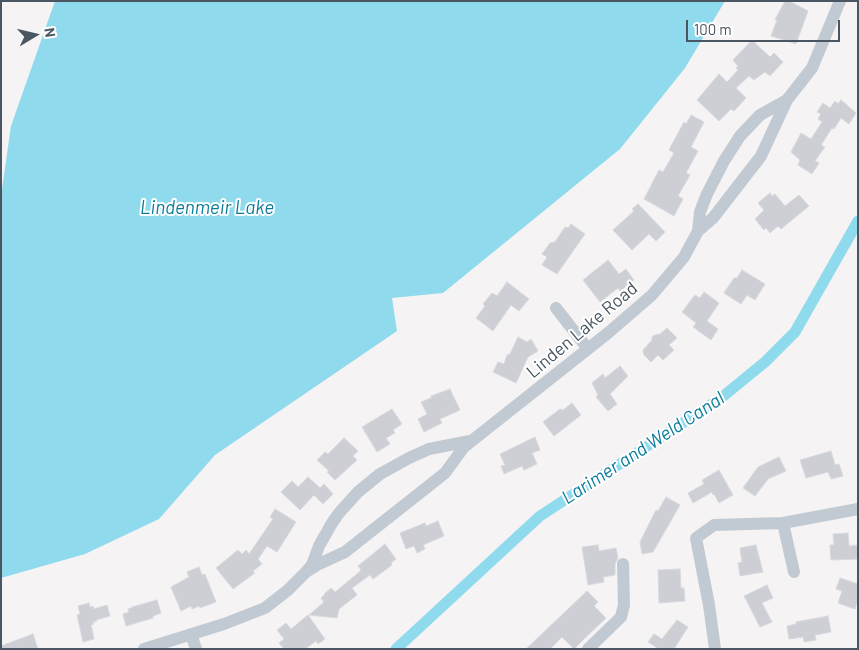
<!DOCTYPE html>
<html>
<head>
<meta charset="utf-8">
<style>
  body { margin:0 }
  #map { position:relative; width:859px; height:650px; overflow:hidden; background:#f5f3f3; font-family:Barlow,sans-serif }
  canvas { display:block }
  .frame { position:absolute; inset:0; border:2px solid #4a5661; pointer-events:none }
  .north { position:absolute; left:10px; top:10px; width:50px; height:50px; -webkit-text-stroke:4px #fff; paint-order:stroke; rotate:81deg; font-size:14px; font-weight:700; line-height:20px; text-align:center; color:#4a5661 }
  .north::after { content:''; display:block; margin:auto; width:18px; height:22px; background:#4a5661; clip-path:polygon(50% 0,100% 100%,50% 72%,0 100%) }
  .scale { position:absolute; left:686px; top:20px; width:154px; height:22px; box-sizing:border-box; border:2px solid #4a5661; border-top:0; padding-left:6px; font-size:15px; line-height:18px; white-space:nowrap; color:#4a5661; -webkit-text-stroke:4px #fff; paint-order:stroke }
</style>
</head>
<body>
<div id="map">
<canvas width="859" height="650"></canvas>
<div class="frame"></div>
<div class="north">N</div>
<div class="scale">100 m</div>
</div>
<script>
const c = document.querySelector('canvas').getContext('2d');
c.lineJoin = 'round';
function paint(path, color) {
  c.fillStyle = color;
  c.fill(path, 'evenodd');
}
function shape(rows) {
  const path = new Path2D();
  for (const r of rows) {
    path.moveTo(r[0], r[1]);
    for (let i = 2; i < r.length; i += 2) path.lineTo(r[i], r[i + 1]);
  }
  return path;
}
function trace(path, color, width, dash) {
  c.strokeStyle = color;
  c.lineWidth = width;
  c.lineCap = dash ? 'butt' : 'round';
  c.setLineDash(dash || []);
  c.stroke(path);
}
function write(font, color, halo, rows, align = 'center') {
  c.font = font + ' Barlow,sans-serif';
  c.lineWidth = 4;
  c.setLineDash([]);
  c.textBaseline = 'middle';
  c.strokeStyle = halo;
  c.fillStyle = color;
  for (const [text, x, y, turn = 0] of rows) {
    c.save();
    c.translate(x, y);
    c.rotate((+turn || 0) * Math.PI / 180);
    c.textAlign = isNaN(turn) ? turn : align;
    if (halo) c.strokeText(text, 0, 0);
    c.fillText(text, 0, 0);
    c.restore();
  }
}
paint(shape([
  [55,1,725,1,685,68,620,149,443,293,392,298,397,331,215,455,159,519,85,554,1,578,1,196,11,126]
]), '#90daee');
trace(shape([
  [396,649,540,516,721,398,765,362,795,332,858,221]
]), '#90daee', 11);
const building = shape([
  [785,1,789,1,808,11,796,44,771,36,777,20,775,20,785,1],
  [752,40,770,57,774,53,783,62,770,76,765,72,754,80,749,76,736,88,746,98,734,111,731,109,719,121,697,100,719,74,727,82,738,70,736,68,738,66,733,60,752,40],
  [841,100,856,113,849,124,841,118,834,129,832,128,821,145,825,147,815,161,819,163,812,174,798,165,800,160,791,152,801,133,811,139,822,122,818,119,821,114,817,112,823,103,830,108,835,101,838,104,841,100],
  [691,115,704,122,691,147,698,151,686,173,690,175,678,196,683,199,674,216,644,199,659,170,663,172,674,153,669,150,684,122,686,124,691,115],
  [770,193,772,196,775,194,785,206,799,195,809,206,781,229,778,226,770,233,766,228,764,230,755,219,764,210,758,203,770,193],
  [638,204,665,232,656,241,649,234,632,250,613,230,634,211,632,209,638,204],
  [571,224,585,234,557,274,542,265,547,257,542,254,550,243,555,242,565,227,568,228,571,224],
  [608,260,619,274,626,269,634,280,620,291,618,288,600,302,583,280,608,260],
  [742,270,765,284,755,300,747,295,741,304,724,293,734,278,737,278,742,270],
  [507,282,529,299,519,311,511,305,493,331,476,318,485,306,483,304,492,293,497,296,507,282],
  [704,292,719,303,707,321,718,329,711,340,693,327,696,323,682,312,695,295,700,298,704,292],
  [667,328,677,338,669,345,674,350,663,360,658,355,651,362,644,355,643,350,652,340,652,337,655,335,660,334,667,328],
  [518,337,527,342,531,339,538,351,528,357,516,383,493,372,498,362,504,364,507,355,510,354,518,337],
  [620,366,628,376,610,394,617,404,608,411,596,397,598,395,592,383,603,374,605,378,620,366],
  [450,389,460,410,440,419,442,423,424,432,418,419,427,414,421,402,431,398,431,396,450,389],
  [572,403,581,415,554,436,543,422,560,409,563,410,572,403],
  [392,409,402,424,393,430,395,433,386,438,390,444,377,452,362,427,392,409],
  [535,437,540,450,532,453,537,464,524,470,522,466,504,474,501,466,505,465,500,454,535,437],
  [344,438,358,451,353,456,357,460,335,480,327,472,329,471,317,460,325,452,328,454,344,438],
  [831,451,835,465,839,464,843,476,831,479,828,472,806,478,800,460,831,451],
  [779,457,786,471,768,479,755,496,743,488,758,467,779,457],
  [719,470,733,495,719,503,714,494,713,495,712,492,693,503,688,493,704,484,702,480,719,470],
  [308,477,320,488,324,484,333,494,323,504,314,495,300,510,281,492,292,481,298,487,308,477],
  [666,497,680,505,653,552,642,554,640,542,656,510,658,511,666,497],
  [275,509,296,522,277,552,267,546,258,559,262,564,253,571,255,573,233,589,216,568,238,550,242,554,246,550,249,554,273,519,270,517,275,509],
  [438,521,444,536,423,545,425,549,417,553,414,546,406,549,400,533,425,523,426,526,438,521],
  [848,533,849,546,858,545,858,559,831,560,830,545,834,545,833,534,848,533],
  [385,544,396,559,391,563,392,565,373,579,370,575,352,588,357,595,339,609,337,618,309,615,324,602,321,598,325,594,325,593,331,588,335,592,357,574,361,570,358,566,385,544],
  [598,545,599,551,616,548,618,558,615,564,615,575,603,577,604,582,588,585,582,547,598,545],
  [756,545,763,572,740,576,738,563,742,562,740,548,756,545],
  [199,567,202,575,205,574,216,602,200,608,199,606,192,609,191,606,181,611,171,587,189,577,187,572,199,567],
  [680,569,681,588,684,588,685,601,659,603,658,570,680,569],
  [840,578,858,584,858,600,855,609,838,603,842,591,836,589,840,578],
  [767,585,773,598,762,603,772,622,760,627,744,596,767,585],
  [587,591,598,602,594,606,606,618,584,639,574,649,562,637,550,649,526,649,587,591],
  [157,600,161,613,153,616,153,618,126,626,123,614,129,612,128,609,132,608,132,607,157,600],
  [89,603,90,607,93,606,94,609,107,605,110,616,96,620,97,621,93,622,94,624,91,625,94,639,83,642,77,615,80,614,78,606,89,603],
  [308,615,325,639,318,644,316,641,305,649,284,649,279,643,284,639,277,630,286,623,291,629,308,615],
  [828,616,831,632,815,635,816,640,804,642,803,637,789,639,787,626,796,624,796,622,828,616],
  [677,620,688,627,674,649,659,649,648,642,654,634,662,639,677,620],
  [33,634,38,649,1,649,1,646,33,634]
]);
paint(building, '#cdcfd5');
trace(building, '#d7d9de', 1);
trace(shape([
  [787,100,812,68,840,1],
  [556,308,588,349],
  [783,523,794,572],
  [306,572,319,564,345,552,445,473,464,447,608,333,652,295,684,257,698,231,700,212,707,194,724,161,740,136,760,115,787,100,761,156,713,218,698,231],
  [191,634,196,649],
  [144,649,224,624,265,608,288,590,306,572,312,565,319,546,332,523,339,513,358,492,380,474,409,458,429,449,470,441],
  [588,649,621,617,624,605,623,564],
  [715,649,709,605,696,538,714,525,783,523,858,509]
]), '#c1cad2', 12);
write('18px', '#4a5661', '#fff', [
  ["Linden Lake Road",582,330,-40]
]);
write('italic 19px', '#0c7c9b', '#fff', [
  ["Lindenmeir Lake",207,208],
  ["Larimer and Weld Canal",643,448,-33]
]);
</script>
</body>
</html>
